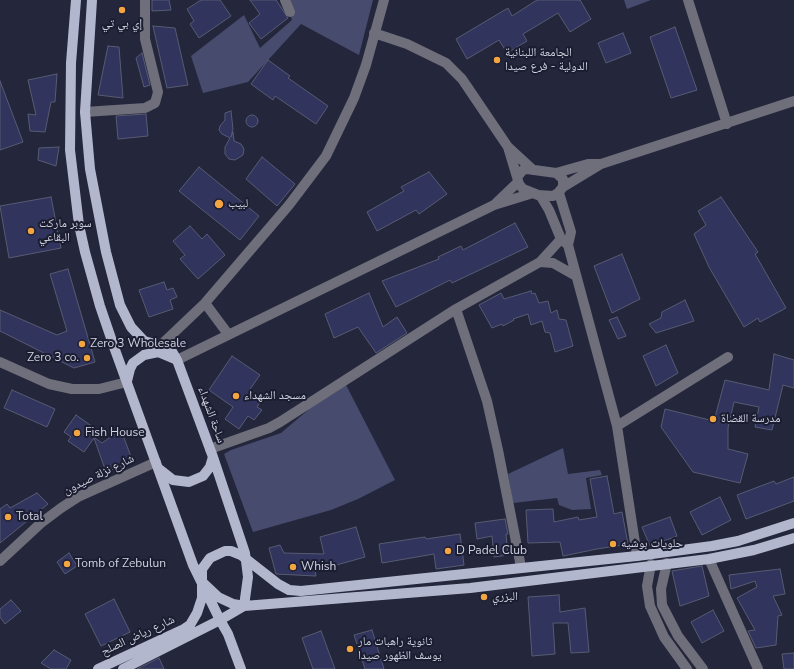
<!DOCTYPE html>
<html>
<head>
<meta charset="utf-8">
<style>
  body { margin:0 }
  canvas { display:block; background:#24263b }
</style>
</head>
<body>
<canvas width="794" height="669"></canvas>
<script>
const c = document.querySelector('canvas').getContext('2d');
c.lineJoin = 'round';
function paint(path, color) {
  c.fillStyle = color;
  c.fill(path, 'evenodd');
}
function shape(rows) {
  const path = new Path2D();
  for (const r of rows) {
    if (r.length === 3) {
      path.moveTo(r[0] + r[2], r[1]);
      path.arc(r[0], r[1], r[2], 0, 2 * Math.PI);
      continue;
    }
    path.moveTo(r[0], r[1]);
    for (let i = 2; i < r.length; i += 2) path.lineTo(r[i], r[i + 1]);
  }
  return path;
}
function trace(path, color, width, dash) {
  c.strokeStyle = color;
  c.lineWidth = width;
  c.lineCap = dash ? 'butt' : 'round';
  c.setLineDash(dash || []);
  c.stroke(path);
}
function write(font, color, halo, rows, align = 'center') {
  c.font = font + ' "Nunito Sans","Noto Naskh Arabic",sans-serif';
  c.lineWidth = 4;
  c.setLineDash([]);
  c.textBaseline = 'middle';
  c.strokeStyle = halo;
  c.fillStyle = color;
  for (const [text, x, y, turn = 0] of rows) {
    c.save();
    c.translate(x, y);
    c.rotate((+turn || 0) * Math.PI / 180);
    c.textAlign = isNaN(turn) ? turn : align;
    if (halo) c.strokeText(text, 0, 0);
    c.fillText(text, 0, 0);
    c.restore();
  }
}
paint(shape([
  [285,0,373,0,359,55,301,24,248,82,203,93,191,56,244,15,260,48,292,20],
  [624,0,651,0,627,9],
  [346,385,395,480,358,499,331,510,253,532,224,454,231,450,281,433,314,405],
  [563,448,568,474,600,470,602,475,586,478,591,509,572,510,559,505,557,498,513,503,508,474]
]), '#474b6d');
const building = shape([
  [152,0,169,0,171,10,152,11,152,0],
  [201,0,220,0,231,16,199,38,190,24,194,21,187,9,201,0],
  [250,0,276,0,288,18,261,39,249,23,260,14,250,0],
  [537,0,580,0,591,19,570,32,558,13,523,34,527,41,507,53,499,40,467,59,456,39,508,8,512,16,537,0],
  [153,26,175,28,188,85,167,88,153,26],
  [675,27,697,90,671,98,650,37,675,27],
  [623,33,631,53,606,63,598,43,623,33],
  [108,46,119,47,123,98,98,95,108,46],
  [142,53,150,85,144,87,136,58,142,53],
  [268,60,290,76,288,78,328,106,316,124,275,96,273,100,251,84,268,60],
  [57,74,55,102,51,102,45,132,30,131,28,114,36,115,28,80,57,74],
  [0,81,23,142,0,150,0,81],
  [231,111,233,129,231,137,233,132,234,141,241,144,244,149,243,155,235,160,229,159,225,154,225,147,230,138,222,134,219,130,220,126,225,120,225,113,231,111],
  [146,114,148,136,118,139,116,116,146,114],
  [252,121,6],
  [59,147,56,166,38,160,39,148,59,147],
  [262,157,295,184,277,206,246,179,262,157],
  [199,167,259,216,240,240,179,191,199,167],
  [429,172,447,194,419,214,416,210,377,231,367,212,404,191,401,187,429,172],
  [51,197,61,248,9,258,0,206,51,197],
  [721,197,758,252,755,254,786,308,760,322,758,318,744,327,709,267,694,234,706,225,698,211,721,197],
  [515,223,528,247,452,283,450,280,396,307,382,281,439,259,438,257,461,246,463,250,515,223],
  [190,226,202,239,207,234,225,255,198,279,180,259,185,255,173,241,190,226],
  [622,254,640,299,612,313,594,266,622,254],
  [68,269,95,362,74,368,0,331,0,310,57,335,67,331,50,274,68,269],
  [164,282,167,290,173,288,177,297,170,300,173,309,149,317,139,290,164,282],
  [531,291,532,294,535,293,539,303,548,301,551,313,557,310,559,319,566,320,573,346,555,352,550,333,545,332,542,321,531,325,528,314,513,319,514,320,503,326,502,324,492,328,479,305,501,293,504,299,531,291],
  [369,293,383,327,397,317,407,333,376,353,358,327,334,338,325,314,369,293],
  [685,300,694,321,656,333,649,324,661,318,662,312,685,300],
  [617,317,626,336,618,339,609,320,617,317],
  [666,345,678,373,656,386,643,356,666,345],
  [774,354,794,360,794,388,783,385,772,430,755,427,759,407,734,402,728,428,728,449,748,454,740,483,693,472,661,427,665,409,714,421,725,380,769,390,774,354],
  [232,356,260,375,248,392,261,401,257,407,262,410,254,420,248,416,239,429,225,419,233,407,209,390,232,356],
  [12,390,55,409,47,427,4,408,12,390],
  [76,415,93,427,89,434,102,443,121,430,133,462,106,472,94,438,84,452,68,441,71,437,64,432,76,415],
  [607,476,614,514,622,512,628,544,597,549,563,556,560,542,528,543,526,510,553,509,554,522,578,517,579,520,597,517,590,479,607,476],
  [794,477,794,501,746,519,737,495,774,481,776,484,794,477],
  [37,493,48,504,0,543,0,509,7,504,10,508,37,493],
  [720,497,731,520,702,535,690,512,720,497],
  [670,517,677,536,650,546,642,527,670,517],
  [505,519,508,534,506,534,508,555,494,557,492,536,477,539,475,523,505,519],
  [356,527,365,557,315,571,316,576,276,574,269,548,280,545,284,553,324,554,320,537,356,527],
  [460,534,464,565,436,569,434,554,382,563,379,544,425,537,426,539,460,534],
  [69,553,77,566,65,574,57,562,69,553],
  [702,566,709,596,680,606,672,571,702,566],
  [780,569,785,594,773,596,782,615,778,616,776,645,756,648,748,631,755,630,737,598,757,587,755,581,731,589,729,575,780,569],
  [559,595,560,612,585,608,589,652,571,653,568,623,553,623,555,654,532,656,528,597,559,595],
  [114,599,130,632,101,646,85,614,114,599],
  [11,600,21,611,5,624,0,617,0,609,11,600],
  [713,610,724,631,702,643,691,622,713,610],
  [372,630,384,669,365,669,354,635,372,630],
  [321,631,335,669,313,669,302,638,321,631],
  [54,650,71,660,66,669,51,669,41,663,54,650],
  [794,653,794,669,784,669,782,654,794,653],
  [159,658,164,669,137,669,159,658]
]);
paint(building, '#31345c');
trace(building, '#575b72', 1);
trace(shape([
  [285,0,290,12],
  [688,0,727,124],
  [374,33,407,44,446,63,462,79,508,147,533,170],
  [85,112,145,108,155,103,158,92,145,39,145,0],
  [508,147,517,177],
  [527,169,556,173,563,179,563,187,558,193,553,196,538,195,523,189,519,184,517,177,523,170,527,169],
  [556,173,588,164,601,164,794,101],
  [563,187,601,164],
  [559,193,571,232,568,245],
  [540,195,549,210,561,239,568,245,617,426,637,556],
  [494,205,518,182],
  [540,262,553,263,576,276],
  [205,303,228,334],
  [456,309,487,401,498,450,521,567],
  [158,352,165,341,205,303,289,205,326,156,354,98,366,65,384,0],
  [177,360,494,205,533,193],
  [0,362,49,384,72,389,99,389,127,382],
  [617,426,728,357],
  [210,449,269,428,280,422,456,309,540,262,561,239],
  [709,559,758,669],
  [0,561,41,523,61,508,78,497,156,462],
  [667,563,661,589,662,605,678,636,703,669],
  [651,564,647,586,650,606,664,637,687,669]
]), '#6e6f7a', 10);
trace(shape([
  [76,0,71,63,70,150,79,225,85,252,100,306,114,347,193,565,220,620,228,634,241,669],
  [92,0,85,112,90,169,106,252,120,305,131,327,144,341,170,348,177,360,213,457,245,553,248,577,244,606,233,604,218,597,202,582],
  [127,381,130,369,133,363,144,355,158,352,177,360],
  [159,469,173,480,189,482,203,476,210,467,213,457],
  [98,669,184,629,190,625,197,613,202,598,202,569,210,558,225,551,231,551,241,555,278,584,289,590,301,591,637,556,712,546,738,541,794,523],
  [123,669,220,620,244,606,470,588,709,559,754,550,794,538]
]), '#b3b7ce', 10);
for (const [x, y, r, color] of [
  [122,10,4,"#f2a541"],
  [497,60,4,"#f2a541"],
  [219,204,5,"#f2a541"],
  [31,231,4,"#f2a541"],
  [82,344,4,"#f2a541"],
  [87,358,4,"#f2a541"],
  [236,396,4,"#f2a541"],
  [713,419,4,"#f2a541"],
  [77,433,4,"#f2a541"],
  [8,517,4,"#f2a541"],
  [613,544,4,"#f2a541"],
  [448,551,4,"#f2a541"],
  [67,564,4,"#f2a541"],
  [293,567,4,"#f2a541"],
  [484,597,4,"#f2a541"],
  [350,649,4,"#f2a541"]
]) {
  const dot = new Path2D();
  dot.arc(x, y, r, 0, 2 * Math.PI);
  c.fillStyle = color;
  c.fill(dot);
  trace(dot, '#1b1d31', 1.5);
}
write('12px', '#d0d2e0', '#1b1d31', [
  ["إي بي تي",122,24,"center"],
  ["الجامعة اللبنانية",505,53],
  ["الدولية - فرع صيدا",505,67],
  ["لبيب",228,204],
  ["سوبر ماركت",39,224],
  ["البقاعي",39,238],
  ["Zero 3 Wholesale",90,344],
  ["Zero 3 co.",79,358,"right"],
  ["مسجد الشهداء",244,396],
  ["مدرسة القضاة",721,419],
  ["Fish House",85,433],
  ["Total",16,517],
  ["حلويات بوشيه",621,544],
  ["D Padel Club",456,551],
  ["Tomb of Zebulun",75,564],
  ["Whish",301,567],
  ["البزري",492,597],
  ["ثانوية راهبات مار",358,642],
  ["يوسف الظهور صيدا",358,656]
], 'left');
write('12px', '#d0d2e0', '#1b1d31', [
  ["ساحة الشهداء",211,415,70],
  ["شارع نزلة صيدون",99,475,-26],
  ["شارع رياض الصلح",138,636,-25]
]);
</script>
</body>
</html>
